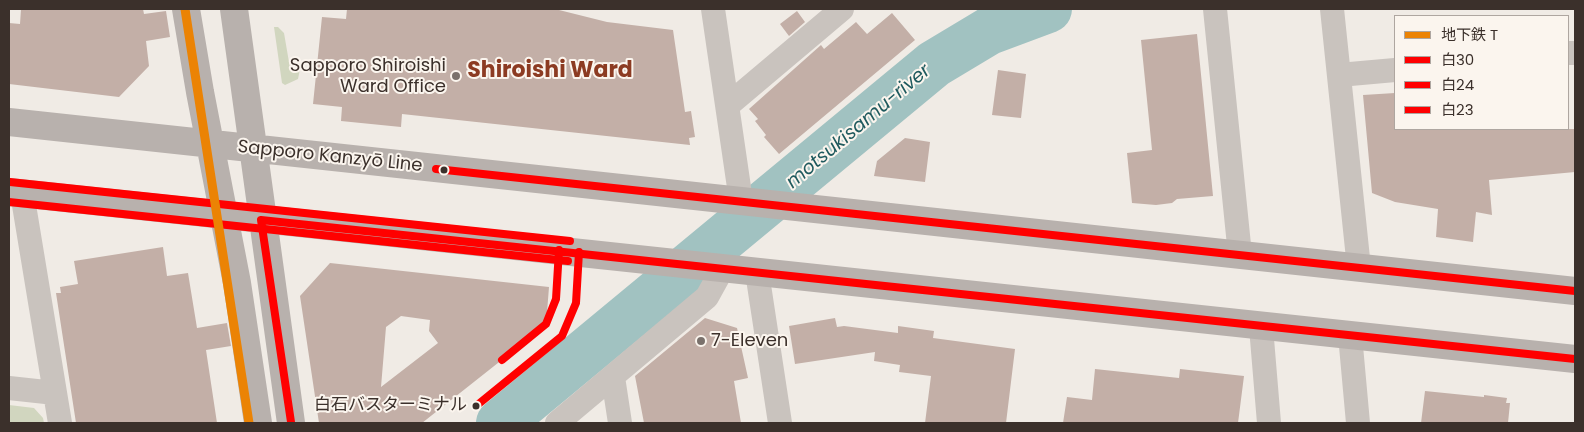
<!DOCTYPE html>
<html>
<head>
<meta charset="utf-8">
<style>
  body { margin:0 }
  #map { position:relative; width:1584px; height:432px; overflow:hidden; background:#f0ebe5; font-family:Poppins,"Noto Sans JP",sans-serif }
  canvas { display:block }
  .frame { position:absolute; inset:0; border:10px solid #3b302b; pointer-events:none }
  .legend { position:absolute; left:1394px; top:15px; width:175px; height:115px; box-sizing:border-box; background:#fbf5ee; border:1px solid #aea6a0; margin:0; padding:6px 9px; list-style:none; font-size:15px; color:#3b302b }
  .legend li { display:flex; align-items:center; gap:10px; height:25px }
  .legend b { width:25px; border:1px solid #aea6a0 }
</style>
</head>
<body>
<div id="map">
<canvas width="1584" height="432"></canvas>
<div class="frame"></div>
<ul class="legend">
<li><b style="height:6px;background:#eb8304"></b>地下鉄 T</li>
<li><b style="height:6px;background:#f00"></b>白30</li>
<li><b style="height:6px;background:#f00"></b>白24</li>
<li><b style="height:6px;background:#f00"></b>白23</li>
</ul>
</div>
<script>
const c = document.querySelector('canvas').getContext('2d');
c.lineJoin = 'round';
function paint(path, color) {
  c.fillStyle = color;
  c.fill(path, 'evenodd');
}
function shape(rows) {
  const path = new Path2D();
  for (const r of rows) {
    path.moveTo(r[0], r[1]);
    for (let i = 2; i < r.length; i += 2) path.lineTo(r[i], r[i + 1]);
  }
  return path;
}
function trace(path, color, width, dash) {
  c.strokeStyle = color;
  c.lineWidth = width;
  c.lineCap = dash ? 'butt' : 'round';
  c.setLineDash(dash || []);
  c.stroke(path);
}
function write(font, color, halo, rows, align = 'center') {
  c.font = font + ' Poppins,"Noto Sans JP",sans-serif';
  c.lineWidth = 4;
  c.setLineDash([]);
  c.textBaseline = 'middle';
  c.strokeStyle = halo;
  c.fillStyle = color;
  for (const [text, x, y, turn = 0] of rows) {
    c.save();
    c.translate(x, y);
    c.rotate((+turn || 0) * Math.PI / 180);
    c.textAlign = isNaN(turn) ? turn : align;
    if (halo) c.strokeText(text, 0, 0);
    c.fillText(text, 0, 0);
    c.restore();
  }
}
paint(shape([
  [274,27,278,27,284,33,290,68,300,69,298,79,285,85,282,83],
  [9,405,34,408,43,418,44,423,9,423]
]), '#d1d6bf');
trace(shape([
  [500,423,934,64,989,31,1048,9]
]), '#a1c2c1', 48);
paint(shape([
  [21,9,143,9,144,14,166,11,170,37,146,41,149,66,119,97,9,84,9,23,20,24],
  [347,9,555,9,607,22,673,30,685,112,691,111,695,137,689,138,690,145,402,114,401,127,341,121,342,107,313,104,322,17,346,19],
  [797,11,805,22,789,36,780,24],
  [892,13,915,40,779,154,764,137,766,135,755,121,758,119,749,109,821,45,824,49,856,22,867,34],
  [1197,34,1213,196,1177,199,1172,203,1156,205,1132,203,1127,153,1152,150,1141,40],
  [998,70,1026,74,1021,118,992,115],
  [1395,93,1395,129,1575,129,1575,172,1489,180,1492,215,1476,212,1473,242,1436,237,1438,209,1395,202,1372,193,1363,95],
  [905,138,930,142,925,182,874,176,877,161],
  [163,247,167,276,188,273,197,328,227,323,231,346,206,350,217,423,76,423,56,293,61,293,60,287,78,284,74,261],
  [330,263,549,287,546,325,422,423,319,423,300,296],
  [401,316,430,320,429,331,438,343,381,387,386,327],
  [705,318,737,328,748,378,734,381,741,423,644,423,635,376],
  [835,318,837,327,844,326,898,333,898,326,934,331,933,338,1015,349,1006,423,925,423,931,376,899,372,900,365,874,361,875,352,795,364,789,326],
  [1095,369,1179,378,1180,369,1244,376,1238,423,1063,423,1067,397,1092,400],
  [1425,391,1484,397,1484,395,1507,398,1506,403,1510,403,1508,423,1421,423]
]), '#c3afa7');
trace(shape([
  [713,9,741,201],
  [1215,9,1240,255],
  [1332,9,1359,268],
  [1568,53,1575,53],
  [1339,75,1395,70],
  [727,106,842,9],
  [22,193,60,423],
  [757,272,780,423],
  [1261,327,1269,423],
  [1350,335,1358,423],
  [613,377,620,423],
  [9,388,55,393],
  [557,423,707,297,723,268]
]), '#c9c3be', 24);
trace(shape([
  [186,9,200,92,237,283,258,423],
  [234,9,291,423],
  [9,122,1575,291],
  [9,192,1575,359]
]), '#b8b1ad', 28);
trace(shape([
  [436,169,1575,291],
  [291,422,261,220,1575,359]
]), '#f00', 8);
trace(shape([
  [9,202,568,261],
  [476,406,562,336,576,303,579,252]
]), '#f00', 8);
trace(shape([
  [10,182,570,241],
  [502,360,546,324,556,299,559,250]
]), '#f00', 8);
trace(shape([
  [185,9,249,423]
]), '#eb8304', 9);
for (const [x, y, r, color] of [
  [456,76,5,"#7a716c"],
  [444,170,4.5,"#3b302b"],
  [701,341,5,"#7a716c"],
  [476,406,4.5,"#3b302b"]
]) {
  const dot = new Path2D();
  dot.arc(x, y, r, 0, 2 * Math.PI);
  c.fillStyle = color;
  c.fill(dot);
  trace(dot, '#fbf5ee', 2);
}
write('17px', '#3b302b', '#fbf5ee', [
  ["白石バスターミナル",467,406]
], 'right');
write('18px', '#3b302b', '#fbf5ee', [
  ["Sapporo Shiroishi",446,66],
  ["Ward Office",446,87],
  ["7-Eleven",711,341,"left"]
], 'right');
write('18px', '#3b302b', '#fbf5ee', [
  ["Sapporo Kanzyō Line",330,157,6]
]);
write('italic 19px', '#1f5a5e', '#fbf5ee', [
  ["motsukisamu-river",859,127,-40]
]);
write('bold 22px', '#8c3b22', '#fbf5ee', [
  ["Shiroishi Ward",550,71]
]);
</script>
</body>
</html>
